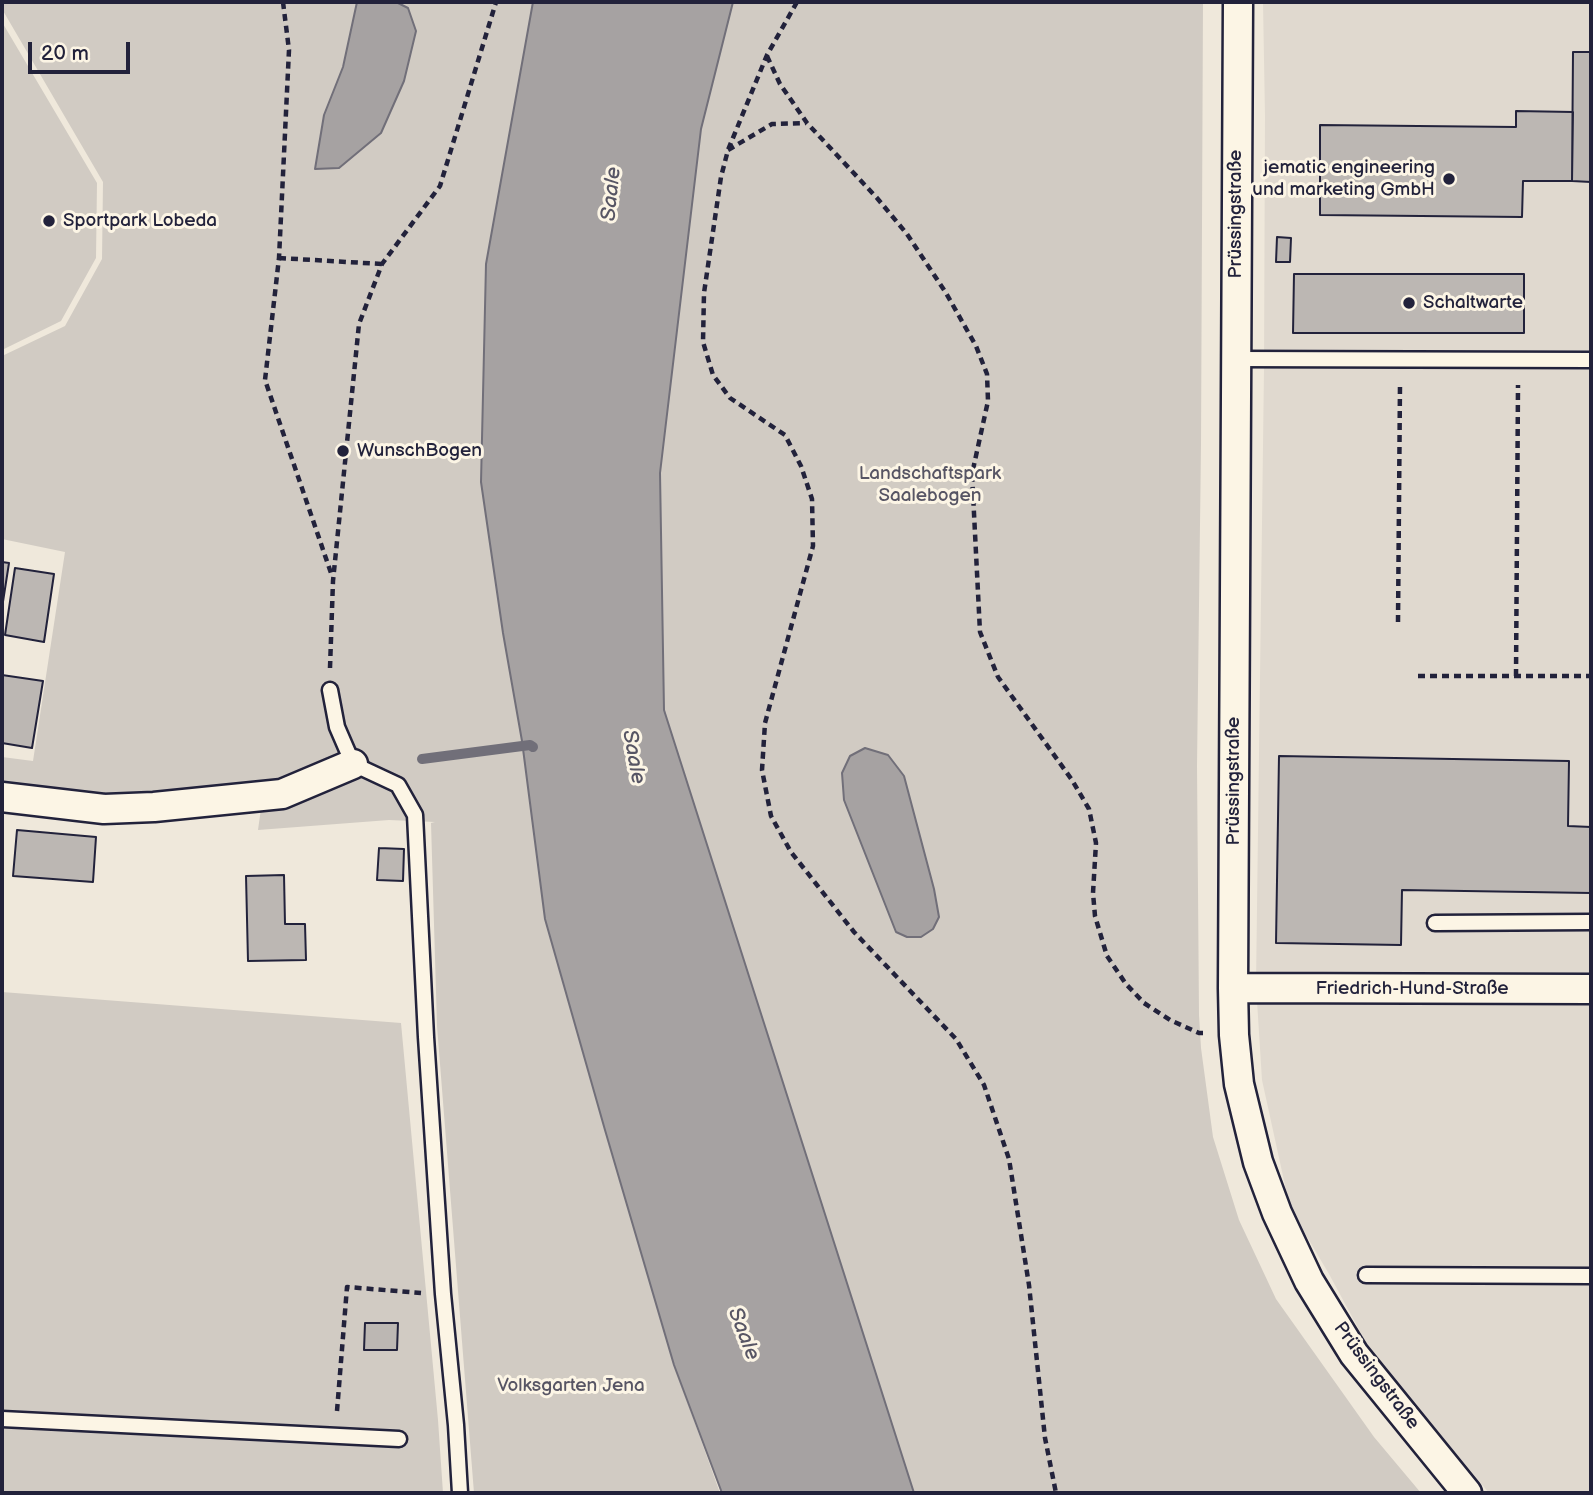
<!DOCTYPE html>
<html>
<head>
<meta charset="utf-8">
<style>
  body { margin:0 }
  #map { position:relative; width:1593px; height:1495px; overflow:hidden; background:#efe8db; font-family:"Balsamiq Sans",sans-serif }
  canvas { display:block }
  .frame { position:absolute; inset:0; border:4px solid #22223b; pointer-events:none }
  .scale { position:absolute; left:28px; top:42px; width:102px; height:32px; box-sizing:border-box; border:4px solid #22223b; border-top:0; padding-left:9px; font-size:21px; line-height:24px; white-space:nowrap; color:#22223b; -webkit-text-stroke:5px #fcf5e5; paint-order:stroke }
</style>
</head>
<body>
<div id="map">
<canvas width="1593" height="1495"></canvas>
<div class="frame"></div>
<div class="scale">20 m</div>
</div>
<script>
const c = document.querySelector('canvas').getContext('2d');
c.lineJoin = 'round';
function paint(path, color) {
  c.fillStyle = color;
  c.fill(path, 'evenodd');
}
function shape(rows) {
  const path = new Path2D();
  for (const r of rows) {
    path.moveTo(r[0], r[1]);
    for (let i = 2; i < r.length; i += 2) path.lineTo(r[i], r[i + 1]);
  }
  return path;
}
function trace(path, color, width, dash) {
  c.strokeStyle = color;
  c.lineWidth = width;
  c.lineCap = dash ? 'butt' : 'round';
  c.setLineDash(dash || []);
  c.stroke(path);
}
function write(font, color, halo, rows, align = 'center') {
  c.font = font + ' "Balsamiq Sans",sans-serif';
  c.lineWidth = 6;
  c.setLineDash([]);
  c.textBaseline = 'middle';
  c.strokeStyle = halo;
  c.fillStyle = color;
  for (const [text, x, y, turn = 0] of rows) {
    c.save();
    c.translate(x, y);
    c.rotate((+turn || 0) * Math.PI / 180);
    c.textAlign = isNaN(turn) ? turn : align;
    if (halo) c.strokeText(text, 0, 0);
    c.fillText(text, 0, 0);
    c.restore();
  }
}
paint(shape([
  [1263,2,1591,2,1591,1493,1489,1493,1369,1348,1329,1274,1290,1208,1262,1080,1256,985,1264,369,1265,116]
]), '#e0d9cf');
paint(shape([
  [2,2,533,2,486,264,481,482,503,633,522,741,545,919,605,1130,674,1365,720,1493,474,1493,437,1026,431,823,435,822,389,820,258,830,264,787,104,801,2,787,2,757,33,761,65,552,2,539,2,356,65,326,102,259,103,182,2,9],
  [733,2,1203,2,1201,444,1197,766,1199,1015,1201,1048,1213,1137,1239,1220,1276,1299,1374,1437,1421,1493,914,1493,664,710,660,473,701,129],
  [2,22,97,183,96,258,61,321,2,350],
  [2,992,401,1023,438,1420,443,1493,2,1493]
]), '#d1cbc3');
const water = shape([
  [357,2,396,2,408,8,416,31,404,81,381,133,339,168,315,169,324,115,343,67,357,2],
  [533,2,733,2,701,129,660,473,664,710,914,1493,722,1493,674,1365,605,1130,545,919,522,741,503,633,481,482,486,264,533,2],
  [865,748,888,755,904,776,934,889,939,917,933,929,921,937,907,937,896,932,844,800,842,773,850,756,865,748]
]);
paint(water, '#a6a2a2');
trace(water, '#716f79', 2);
trace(shape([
  [422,759,530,745,533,747]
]), '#716f79', 10);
const building = shape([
  [1573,52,1591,52,1591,182,1572,181,1573,52],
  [1516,111,1573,112,1572,181,1523,181,1522,217,1320,215,1320,125,1516,127,1516,111],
  [1277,237,1291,238,1290,262,1276,262,1277,237],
  [1294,274,1524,274,1524,333,1293,333,1294,274],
  [2,562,9,563,2,608,2,562],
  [15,568,54,574,44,642,5,635,15,568],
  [2,675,43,681,32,748,2,743,2,675],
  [1279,756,1569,761,1568,826,1591,827,1591,893,1402,890,1401,945,1276,943,1279,756],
  [17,830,96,837,93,882,13,876,17,830],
  [379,848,404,849,403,881,377,880,379,848],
  [284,875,285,924,305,924,306,960,248,961,246,876,284,875],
  [365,1323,398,1323,397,1350,364,1350,365,1323]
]);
paint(building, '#bcb7b3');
trace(building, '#22223b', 2);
const service = shape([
  [1235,359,1591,360],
  [330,690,337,727,353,764,398,785,415,815,426,1037,443,1294,456,1425,460,1493],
  [1435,923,1591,922],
  [1366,1275,1591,1276],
  [2,1419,399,1439]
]);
const minor = shape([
  [1238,2,1233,988,1234,1035,1239,1084,1258,1162,1277,1213,1309,1281,1354,1354,1467,1493],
  [2,797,104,809,154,807,282,794,353,764],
  [1233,988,1591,989]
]);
trace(service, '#22223b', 19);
trace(minor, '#22223b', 33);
trace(shape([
  [283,2,289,50,279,258,265,380,332,576],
  [797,2,767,55,728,150,721,177,704,293,703,342,713,375,730,398,785,435,801,466,812,499,813,546,765,723,762,770,771,816,791,852,854,932,956,1039,984,1085,1009,1159,1029,1285,1045,1438,1056,1493],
  [767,56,780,84,807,123,877,198,907,234,946,293,976,346,987,374,988,401,972,474,980,632,998,677,1072,780,1089,809,1096,843,1093,893,1095,916,1107,956,1126,984,1144,1003,1170,1020,1199,1033,1203,1033],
  [728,150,772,124,806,123],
  [279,258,382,264],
  [1398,622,1400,384],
  [330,668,333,581,359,324,382,264,440,186,496,2],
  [1418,676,1591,676],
  [1516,676,1518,385],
  [337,1411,347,1287,421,1293]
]), '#22223b', 4.5, [7, 5]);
trace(service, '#fcf5e5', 14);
trace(minor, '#fcf5e5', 28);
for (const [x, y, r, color] of [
  [1449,179,7,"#22223b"],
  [49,221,7,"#22223b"],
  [1409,303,7,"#22223b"],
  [343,451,7,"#22223b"]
]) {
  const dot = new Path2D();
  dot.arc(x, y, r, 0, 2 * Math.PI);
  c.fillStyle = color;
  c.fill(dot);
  trace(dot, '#fcf5e5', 2.5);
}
write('19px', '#22223b', '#fcf5e5', [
  ["jematic engineering",1435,168,"right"],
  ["und marketing GmbH",1435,190,"right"],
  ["Sportpark Lobeda",63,221],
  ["Schaltwarte",1423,303],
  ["WunschBogen",357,451]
], 'left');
write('19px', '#22223b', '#fcf5e5', [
  ["Prüssingstraße",1236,214,-90],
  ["Prüssingstraße",1234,781,-90],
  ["Friedrich-Hund-Straße",1412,989],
  ["Prüssingstraße",1376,1376,53]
]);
write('19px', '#575564', '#fcf5e5', [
  ["Landschaftspark",930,474],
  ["Saalebogen",930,496],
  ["Volksgarten Jena",571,1386]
]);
write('italic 21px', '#575564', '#fcf5e5', [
  ["Saale",612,194,-84],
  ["Saale",633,757,80],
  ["Saale",743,1334,69]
]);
</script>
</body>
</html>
